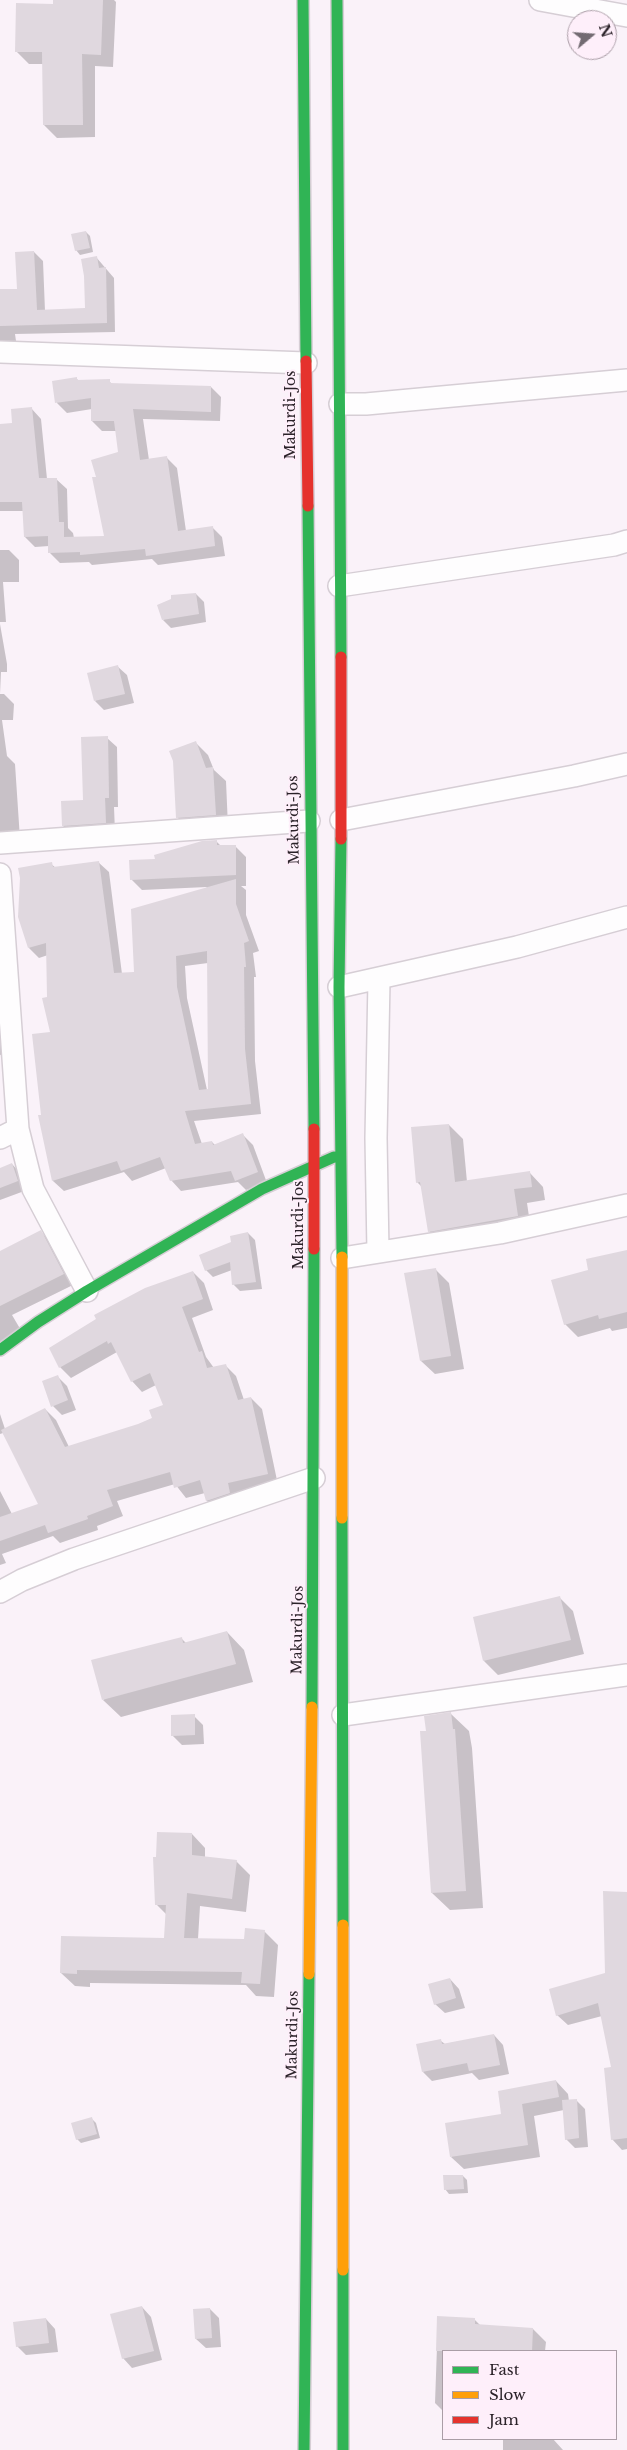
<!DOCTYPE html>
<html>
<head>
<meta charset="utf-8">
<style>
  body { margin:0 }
  #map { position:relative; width:627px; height:2450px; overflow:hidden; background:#faf2f9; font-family:"Libre Baskerville",serif }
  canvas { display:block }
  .legend { position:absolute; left:442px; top:2350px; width:175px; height:90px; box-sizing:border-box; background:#feeffa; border:1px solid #aa9da6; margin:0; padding:6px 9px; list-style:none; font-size:15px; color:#2b2229 }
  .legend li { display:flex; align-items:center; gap:10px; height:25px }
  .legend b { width:25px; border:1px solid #aa9da6 }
  .north { position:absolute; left:567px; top:10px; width:50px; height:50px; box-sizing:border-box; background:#feeffa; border:1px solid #aa9da6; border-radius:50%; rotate:72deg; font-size:14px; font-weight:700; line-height:20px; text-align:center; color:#2b2229 }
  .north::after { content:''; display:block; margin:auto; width:18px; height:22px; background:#736b72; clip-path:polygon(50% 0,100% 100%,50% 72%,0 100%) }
</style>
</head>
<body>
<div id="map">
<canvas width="627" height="2450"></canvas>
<ul class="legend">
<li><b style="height:6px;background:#30b455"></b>Fast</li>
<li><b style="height:6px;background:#ff9f0a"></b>Slow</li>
<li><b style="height:6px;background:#e5322d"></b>Jam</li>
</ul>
<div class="north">N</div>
</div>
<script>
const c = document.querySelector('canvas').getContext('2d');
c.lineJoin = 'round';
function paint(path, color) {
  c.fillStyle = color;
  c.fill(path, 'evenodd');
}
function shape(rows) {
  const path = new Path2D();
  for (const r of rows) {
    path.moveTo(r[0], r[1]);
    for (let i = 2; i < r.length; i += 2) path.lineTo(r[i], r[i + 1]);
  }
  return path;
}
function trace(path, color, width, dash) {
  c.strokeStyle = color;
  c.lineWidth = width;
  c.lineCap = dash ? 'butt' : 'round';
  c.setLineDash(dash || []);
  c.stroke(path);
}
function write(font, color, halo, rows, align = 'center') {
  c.font = font + ' "Libre Baskerville",serif';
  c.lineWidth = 4;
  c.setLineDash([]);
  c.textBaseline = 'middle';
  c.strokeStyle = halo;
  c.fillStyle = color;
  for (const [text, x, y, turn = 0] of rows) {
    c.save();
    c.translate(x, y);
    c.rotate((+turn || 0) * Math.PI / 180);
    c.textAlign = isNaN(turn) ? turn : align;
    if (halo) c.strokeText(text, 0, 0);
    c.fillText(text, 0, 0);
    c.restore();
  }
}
paint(shape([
  [54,0,114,0,116,2,113,67,95,66,95,137,57,138,44,125,43,64,29,64,16,51,54,5],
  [86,232,90,236,93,252,80,255,76,250],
  [34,252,43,261,45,311,86,309,96,257,114,278,115,332,15,334,17,348,0,348,0,290,18,290],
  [76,378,79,381,109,381,112,384,211,387,221,397,220,421,143,419,149,460,167,458,177,468,186,531,212,527,222,537,225,556,158,565,152,559,92,565,89,562,60,563,50,553,49,546,35,547,25,537,24,511,0,511,0,425,14,424,31,408,41,419,47,479,56,479,67,489,68,528,73,533,74,538,105,537,97,478,120,453,117,431,102,431,92,421,92,409,67,413,57,403,54,382],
  [0,550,9,550,19,560,19,582,3,582,6,622,0,622],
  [196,594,204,602,206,622,171,628,163,620],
  [0,624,7,664,7,672,1,672,0,694,4,694,14,704,13,720,2,720,7,756,15,764,20,839,0,840],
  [117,666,127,675,134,703,104,710,95,701],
  [107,738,117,747,118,807,114,807,115,832,72,835,63,826,84,801],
  [195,742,208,755,214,770,226,781,228,827,190,830,177,817],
  [216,841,221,846,235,846,246,857,246,886,241,886,246,890,246,915,259,951,253,953,256,977,254,977,255,1061,261,1114,194,1121,202,1144,212,1142,215,1145,243,1135,253,1145,267,1183,246,1190,238,1182,181,1191,171,1180,166,1168,132,1181,124,1172,64,1191,53,1181,40,1116,42,1116,52,1033,48,998,48,955,39,958,29,948,51,864,56,868,98,862,109,872,122,974,135,973,207,887,142,890,131,879,156,861],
  [208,963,210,1090,207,1090,187,998,185,966],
  [0,999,8,1053,0,1055],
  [449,1125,463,1139,467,1182,530,1173,543,1187,545,1200,527,1203,531,1230,443,1245,429,1231,423,1188,417,1182],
  [12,1164,21,1174,27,1190,0,1200,0,1169],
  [41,1232,51,1242,73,1285,12,1315,22,1332,0,1350,0,1252],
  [248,1233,255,1240,262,1289,240,1291,233,1284,232,1270,213,1277,206,1270,233,1243],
  [627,1251,627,1328,612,1331,610,1328,578,1337,565,1324,590,1270],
  [435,1269,449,1283,464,1369,435,1374,421,1361],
  [193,1272,204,1283,213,1310,192,1318,206,1357,214,1368,225,1365,236,1376,244,1400,251,1398,262,1409,278,1485,217,1511,207,1501,205,1493,186,1498,175,1484,117,1501,123,1516,97,1526,98,1530,60,1543,53,1536,2,1554,6,1563,0,1565,0,1491,12,1514,40,1504,3,1433,0,1434,0,1414,5,1429,45,1409,56,1420,69,1447,138,1426,153,1418,165,1406,156,1385,142,1392,132,1381,117,1352,71,1378,60,1367,50,1348],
  [58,1377,67,1386,76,1410,62,1415,53,1406],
  [559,1597,573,1611,584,1654,498,1675,484,1661,474,1618],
  [227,1632,244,1650,253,1682,121,1717,103,1700,181,1638,187,1644],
  [451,1714,469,1731,472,1748,483,1908,450,1910,432,1893,427,1732],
  [194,1716,203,1725,204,1744,182,1745,172,1735],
  [192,1834,205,1848,205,1858,236,1861,250,1875,246,1912,200,1906,198,1939,246,1940,264,1931,278,1945,274,1997,256,1996,246,1985,90,1983,90,1987,75,1986,61,1973,166,1939,167,1915,157,1905],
  [627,1893,627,2149,622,2150,612,2139,613,2069,602,2016,568,2025,557,2015,606,1974],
  [450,1979,459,1989,465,2008,445,2013,435,2004],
  [494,2035,503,2045,509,2074,479,2080,472,2073,432,2081,423,2072,441,2041,445,2044],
  [556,2081,568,2094,569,2101,576,2100,585,2109,588,2147,575,2148,566,2139,564,2110,534,2116,540,2157,464,2169,451,2157,502,2115],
  [92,2119,96,2123,100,2138,81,2143,77,2139],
  [463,2176,467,2180,468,2193,449,2194,445,2189],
  [142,2307,151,2317,162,2360,132,2368,123,2358],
  [210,2309,219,2318,221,2347,206,2348,196,2339],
  [438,2318,474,2319,488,2333,487,2351,443,2351,443,2411,435,2403],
  [46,2319,55,2329,58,2352,26,2355,17,2346],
  [502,2327,533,2329,546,2342,545,2351,502,2351],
  [503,2439,553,2439,563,2450,503,2450]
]), '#0003');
paint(shape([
  [53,0,103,0,101,55,82,54,83,125,43,125,42,52,15,52,16,3,53,4],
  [86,231,90,248,75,251,71,234],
  [34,251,37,310,85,308,84,276,81,259,97,256,99,268,106,267,107,323,0,326,0,289,17,289,15,252],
  [77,377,77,380,110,379,110,383,211,386,211,412,133,409,140,460,167,456,178,531,213,526,215,546,146,556,145,549,80,555,80,552,48,553,48,536,24,537,22,502,0,502,0,424,12,423,11,409,32,407,39,478,57,478,59,522,64,522,64,537,104,536,92,477,96,477,91,460,118,452,114,421,91,421,91,398,55,403,52,381],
  [196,593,199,614,162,620,157,605,171,599,171,595],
  [118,665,125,694,94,701,87,673],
  [108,736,109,798,105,798,106,823,62,826,61,801,83,800,81,737],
  [196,741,206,768,213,767,216,815,176,818,173,761,169,751],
  [217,840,217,845,236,845,236,875,130,880,129,860,155,859,154,855,202,841],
  [99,861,114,973,134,972,131,909,236,879,236,904,249,941,244,943,246,967,244,967,245,1049,251,1104,185,1111,195,1144,212,1141,213,1145,243,1133,258,1172,235,1181,231,1171,170,1181,160,1157,121,1171,117,1161,52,1181,38,1115,41,1115,32,1034,50,1032,42,998,47,997,46,943,28,948,18,917,20,878,18,868,52,862,53,867],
  [207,951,208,1089,199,1090,177,987,176,956],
  [449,1124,455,1182,530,1171,532,1187,514,1189,518,1216,428,1232,420,1182,416,1183,411,1127],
  [12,1163,18,1181,0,1188,0,1168],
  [41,1230,64,1274,0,1306,0,1251],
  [248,1232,256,1282,232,1285,230,1262,205,1271,199,1255,231,1242,230,1236],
  [627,1250,627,1312,599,1319,598,1315,564,1325,551,1280,588,1270,586,1259],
  [436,1268,451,1356,420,1361,404,1273],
  [193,1271,203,1299,182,1307,199,1352,202,1351,207,1368,226,1364,238,1400,251,1397,268,1474,228,1483,230,1493,206,1501,200,1480,174,1488,170,1472,107,1490,113,1506,87,1516,88,1519,48,1533,45,1525,0,1541,0,1517,38,1504,1,1430,45,1408,65,1447,138,1424,152,1418,149,1410,163,1405,150,1373,131,1382,111,1342,108,1344,107,1341,59,1368,49,1348,96,1319,94,1315,145,1288],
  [58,1375,68,1400,51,1407,42,1381],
  [560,1596,571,1640,483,1661,473,1617],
  [227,1631,236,1664,102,1700,91,1660,182,1637,183,1643],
  [451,1712,453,1729,455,1729,466,1891,431,1893,420,1731,426,1731,424,1716],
  [195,1714,195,1735,171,1736,171,1715],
  [157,1832,192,1833,192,1855,237,1860,232,1899,187,1893,184,1938,244,1939,245,1928,265,1930,260,1984,241,1983,242,1972,77,1970,77,1974,60,1973,61,1936,164,1938,166,1905,155,1905,153,1857,156,1857],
  [603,1891,627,1892,627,2138,611,2140,604,2068,611,2067,598,2003,556,2016,549,1989,605,1973],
  [450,1978,456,1998,434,2005,428,1984],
  [494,2034,500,2065,469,2071,467,2063,422,2072,416,2044,441,2039,442,2044],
  [556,2080,559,2097,522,2104,528,2145,450,2157,445,2123,501,2114,498,2091],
  [577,2099,579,2138,565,2140,562,2100],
  [92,2117,97,2134,76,2140,71,2123],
  [443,2175,463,2175,464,2189,444,2190],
  [142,2306,154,2351,122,2359,110,2314],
  [210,2308,212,2338,195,2339,193,2309],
  [437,2316,475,2318,475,2324,533,2328,532,2351,436,2351],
  [46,2318,49,2343,16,2347,13,2322]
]), '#e0d8df');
const street = shape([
  [540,0,627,16],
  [0,352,306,363],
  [340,404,366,404,627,380],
  [339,586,614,545,627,541],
  [341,820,574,776,627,764],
  [0,843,309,821],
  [0,874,18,1129,33,1189,87,1291],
  [339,987,517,947,627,917],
  [0,1138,18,1129],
  [378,1252,376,1138,379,980],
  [342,1258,500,1233,627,1205],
  [0,1592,22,1580,74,1559,314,1478],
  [343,1715,627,1675]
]);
const fast = shape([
  [303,0,306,361],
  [337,0,341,657],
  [308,506,314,1129],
  [341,839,339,987,342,1257],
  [0,1350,38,1322,87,1291,262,1189,334,1157],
  [342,1518,343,1925],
  [312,1707,314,1249],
  [343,2270,343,2450],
  [304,2450,309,1974]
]);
const slow = shape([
  [342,1257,342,1518],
  [343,1925,343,2270],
  [309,1974,312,1707]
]);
const jam = shape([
  [306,361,308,506],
  [341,657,341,839],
  [314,1129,314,1249]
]);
trace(street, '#d6ced5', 24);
trace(fast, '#d6ced5', 14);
trace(slow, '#d6ced5', 14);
trace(jam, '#d6ced5', 14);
trace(street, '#fefdfe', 21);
trace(fast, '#30b455', 11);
trace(slow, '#ff9f0a', 11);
trace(jam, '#e5322d', 11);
write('14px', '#2b2229', '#feeffa', [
  ["Makurdi-Jos",291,415,-90],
  ["Makurdi-Jos",294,820,-91],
  ["Makurdi-Jos",299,1225,-90],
  ["Makurdi-Jos",298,1630,-89],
  ["Makurdi-Jos",293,2035,-89]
]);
</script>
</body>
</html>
